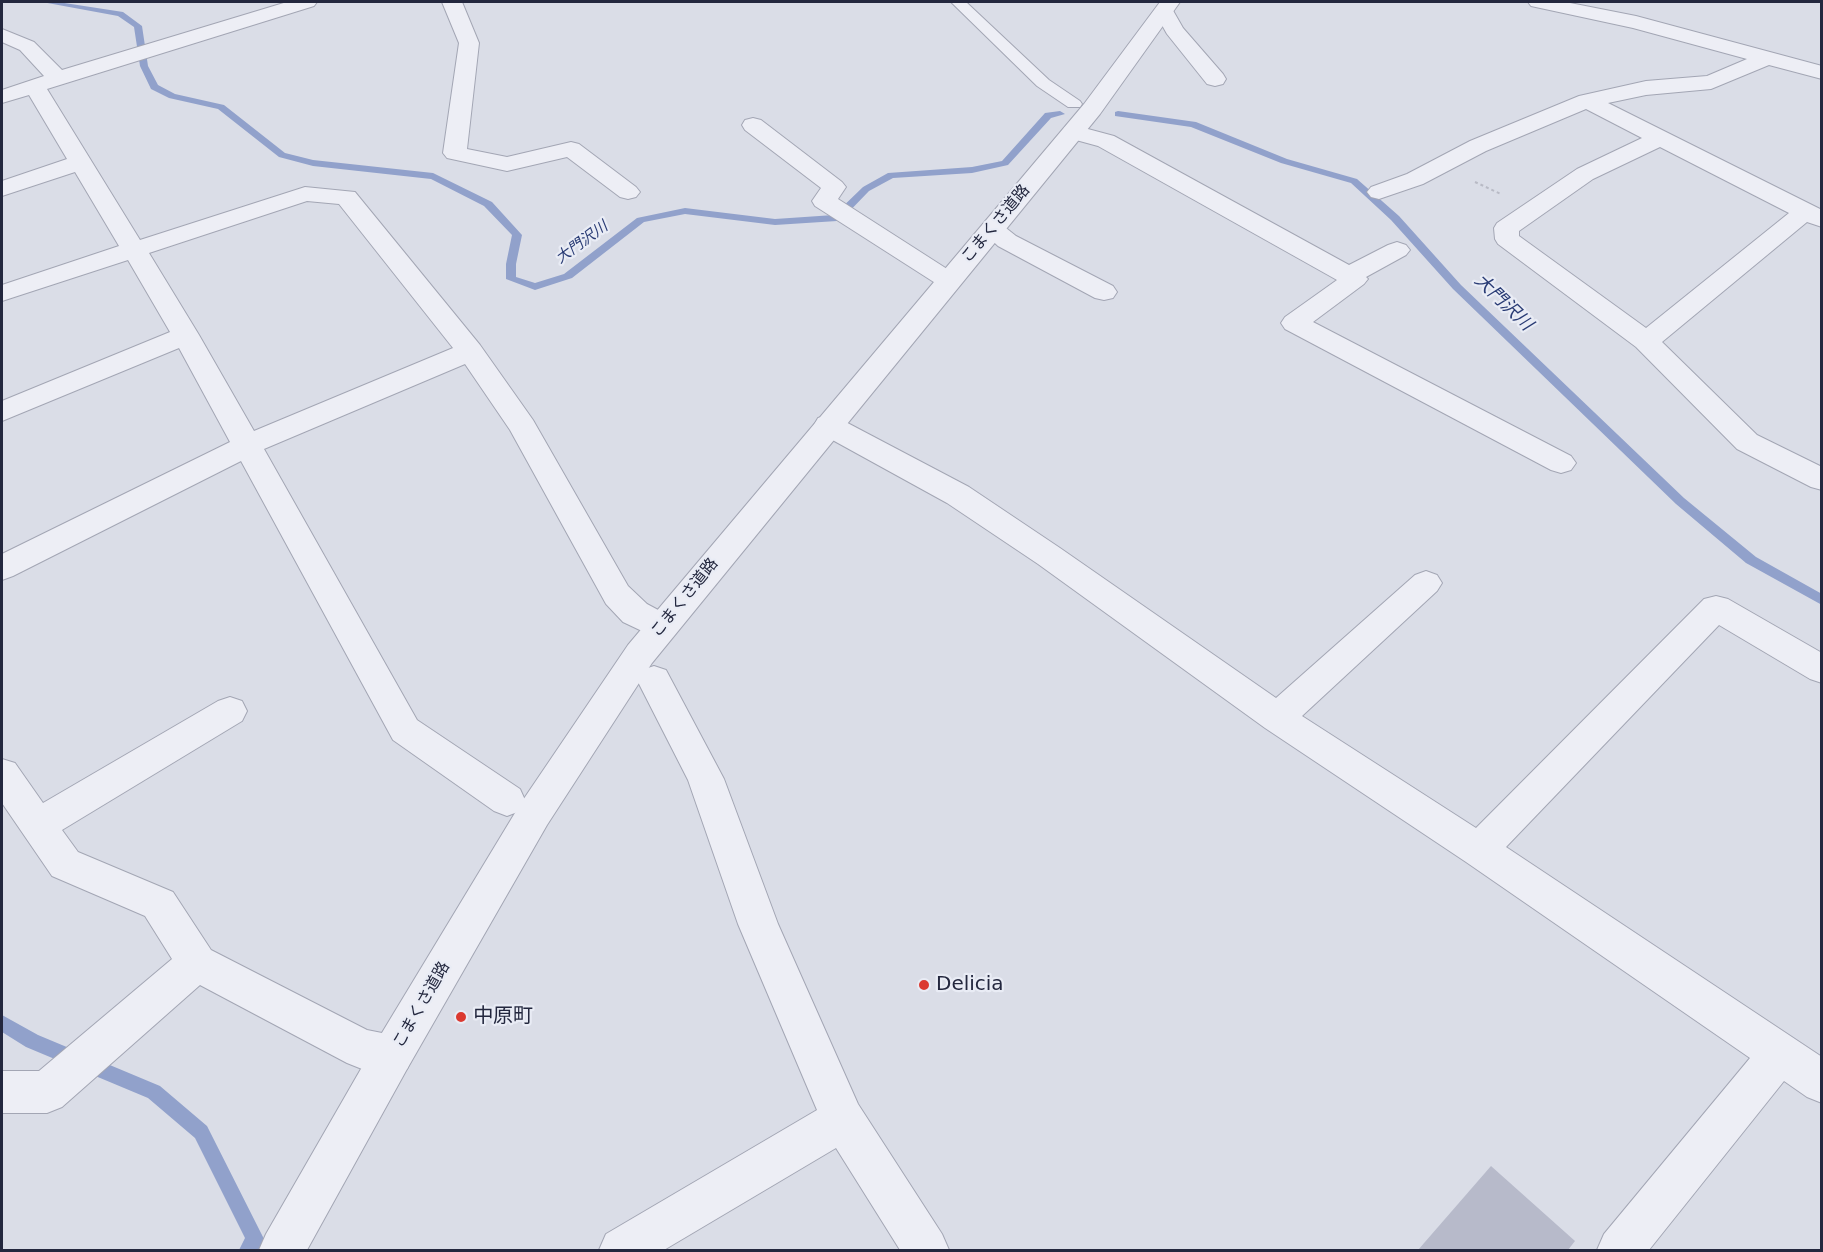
<!DOCTYPE html>
<html>
<head>
<meta charset="utf-8">
<style>
  body { margin:0 }
  #map { position:relative; width:1823px; height:1252px; overflow:hidden; background:#dadde7; font-family:"DejaVu Sans",sans-serif }
  canvas { display:block }
  .frame { position:absolute; inset:0; border:3px solid #23273e; pointer-events:none }
</style>
</head>
<body>
<div id="map">
<canvas width="1823" height="1252"></canvas>
<div class="frame"></div>
</div>
<script>
const c = document.querySelector('canvas').getContext('2d');
c.lineJoin = 'round';
function shape(rows) {
  const path = new Path2D();
  for (const r of rows) {
    path.moveTo(r[0], r[1]);
    for (let i = 2; i < r.length; i += 2) path.lineTo(r[i], r[i + 1]);
  }
  return path;
}
function paint(path, color) {
  c.fillStyle = color;
  c.fill(path, 'evenodd');
}
function trace(path, color, width, dash) {
  c.strokeStyle = color;
  c.lineWidth = width;
  c.lineCap = dash ? 'butt' : 'round';
  c.setLineDash(dash || []);
  c.stroke(path);
}
function write(font, color, halo, rows, align = 'center') {
  c.font = font + ' "DejaVu Sans","Noto Sans JP",sans-serif';
  c.lineWidth = 4.5;
  c.setLineDash([]);
  c.textBaseline = 'middle';
  c.strokeStyle = halo;
  c.fillStyle = color;
  for (const [text, x, y, turn = 0] of rows) {
    c.save();
    c.translate(x, y);
    c.rotate((+turn || 0) * Math.PI / 180);
    c.textAlign = isNaN(turn) ? turn : align;
    if (halo) c.strokeText(text, 0, 0);
    c.fillText(text, 0, 0);
    c.restore();
  }
}
paint(shape([
  [42,2,58,2,123,12,142,26,148,66,158,85,175,94,224,105,285,153,313,160,433,173,492,202,522,235,516,264,516,277,535,283,564,274,637,218,685,208,775,219,834,215,863,187,888,173,972,167,1002,161,1045,113,1060,111,1065,114,1051,118,1008,165,972,173,893,178,869,191,841,220,837,221,775,225,685,214,644,222,572,278,535,290,506,279,506,264,512,235,484,206,431,179,313,166,279,157,218,109,169,98,151,89,140,66,134,27,118,16,42,2],
  [1118,111,1196,122,1287,159,1357,179,1399,216,1461,285,1684,498,1756,557,1822,594,1822,605,1746,563,1676,504,1453,289,1391,220,1351,183,1281,163,1191,127,1115,116,1115,112,1118,111],
  [2,1015,38,1035,160,1086,207,1126,264,1239,259,1250,239,1250,245,1238,195,1138,148,1098,26,1047,2,1032,2,1015]
]), '#91a1cb');
paint(shape([
  [1491,1166,1575,1241,1568,1250,1418,1250]
]), '#b7baca');
const service = shape([
  [951,2,966,2,1049,80,1080,101,1082,104,1080,107,1068,107,1037,86,951,2]
]);
const minor = shape([
  [287,2,317,2,314,6,47,89,140,240,305,187,355,192,480,345,533,420,628,586,647,604,673,618,678,627,673,636,661,640,623,622,606,604,510,430,465,364,264,449,417,720,520,789,525,800,520,811,507,816,494,811,393,740,241,461,13,576,2,580,2,554,230,442,179,348,2,421,2,401,170,332,128,260,2,301,2,285,119,246,75,172,2,196,2,181,67,159,29,95,2,103,2,90,44,76,20,50,2,42,2,29,34,42,62,70,287,2],
  [307,201,339,204,453,348,254,431,199,335,149,253,307,201],
  [442,2,462,2,479,43,467,149,507,157,571,142,579,144,636,187,640,192,636,197,628,199,620,197,567,157,507,171,447,158,443,153,459,43,442,2],
  [1528,2,1565,2,1636,16,1822,66,1822,79,1769,65,1711,89,1646,95,1608,103,1822,210,1822,227,1807,222,1662,342,1757,435,1822,467,1822,490,1811,487,1737,449,1636,347,1498,244,1495,239,1494,228,1497,223,1577,169,1642,138,1586,109,1486,151,1423,184,1379,199,1371,197,1367,192,1371,187,1407,174,1470,141,1579,96,1646,81,1707,76,1747,59,1633,28,1531,6,1528,2],
  [1660,147,1789,213,1646,328,1519,236,1519,231,1593,179,1660,147],
  [1164,5,1171,7,1183,28,1223,74,1226,79,1223,84,1215,86,1207,84,1167,34,1154,11,1157,7,1164,5],
  [753,118,761,120,842,182,846,187,838,199,958,276,962,281,958,286,949,289,940,286,815,206,812,201,821,188,745,130,742,125,745,120,753,118],
  [1073,125,1114,136,1349,265,1388,245,1397,242,1406,245,1410,250,1406,255,1366,277,1368,279,1364,284,1313,322,1571,456,1576,463,1571,470,1561,473,1551,470,1285,329,1281,323,1285,317,1337,280,1098,146,1065,137,1062,132,1065,127,1073,125],
  [992,222,1001,224,1016,236,1113,286,1117,292,1113,298,1104,300,1095,298,998,246,980,229,983,224,992,222],
  [828,415,838,418,969,487,1060,548,1276,698,1415,575,1426,571,1437,575,1442,583,1437,591,1302,716,1476,828,1704,599,1716,596,1728,599,1822,653,1822,683,1810,679,1719,625,1506,847,1822,1057,1822,1103,1807,1097,1784,1081,1649,1250,1597,1250,1604,1234,1750,1058,1466,862,1265,728,1038,564,947,503,818,432,814,425,818,418,828,415],
  [654,666,666,670,724,779,778,924,858,1104,942,1234,949,1250,900,1250,836,1148,664,1250,599,1250,606,1234,817,1110,738,924,688,780,637,680,642,670,654,666],
  [230,697,242,701,247,711,242,721,62,830,78,852,173,892,211,950,367,1030,392,1035,407,1041,413,1055,407,1069,392,1075,362,1069,347,1063,200,985,62,1107,47,1113,2,1113,2,1071,39,1071,172,959,145,916,52,876,2,803,2,759,15,763,43,803,218,701,230,697]
]);
const tertiary = shape([
  [1160,2,1180,2,1100,114,652,663,547,825,407,1069,307,1250,259,1250,266,1234,377,1041,521,803,628,645,1084,104,1160,2]
]);
trace(service, '#a3a6b4', 2);
trace(minor, '#a3a6b4', 2);
trace(tertiary, '#a3a6b4', 2);
trace(shape([
  [1475,182,1501,194]
]), '#b8bac5', 2, [3, 3]);
paint(service, '#edeef5');
paint(minor, '#edeef5');
paint(tertiary, '#edeef5');
for (const [x, y, r, color] of [
  [924,985,6,"#db3930"],
  [461,1017,6,"#db3930"]
]) {
  const dot = new Path2D();
  dot.arc(x, y, r, 0, 2 * Math.PI);
  c.fillStyle = color;
  c.fill(dot);
  trace(dot, '#e9ecf5', 2);
}
write('italic 15px', '#2a3c75', '#e9ecf5', [
  ["大門沢川",582,243,-36]
]);
write('16px', '#23273e', '#e9ecf5', [
  ["こまくさ道路",996,224,-50],
  ["こまくさ道路",685,598,-51],
  ["こまくさ道路",422,1005,-60]
]);
write('italic 18px', '#2a3c75', '#e9ecf5', [
  ["大門沢川",1503,303,44]
]);
write('20px', '#23273e', '#e9ecf5', [
  ["Delicia",936,985],
  ["中原町",473,1017]
], 'left');
</script>
</body>
</html>
